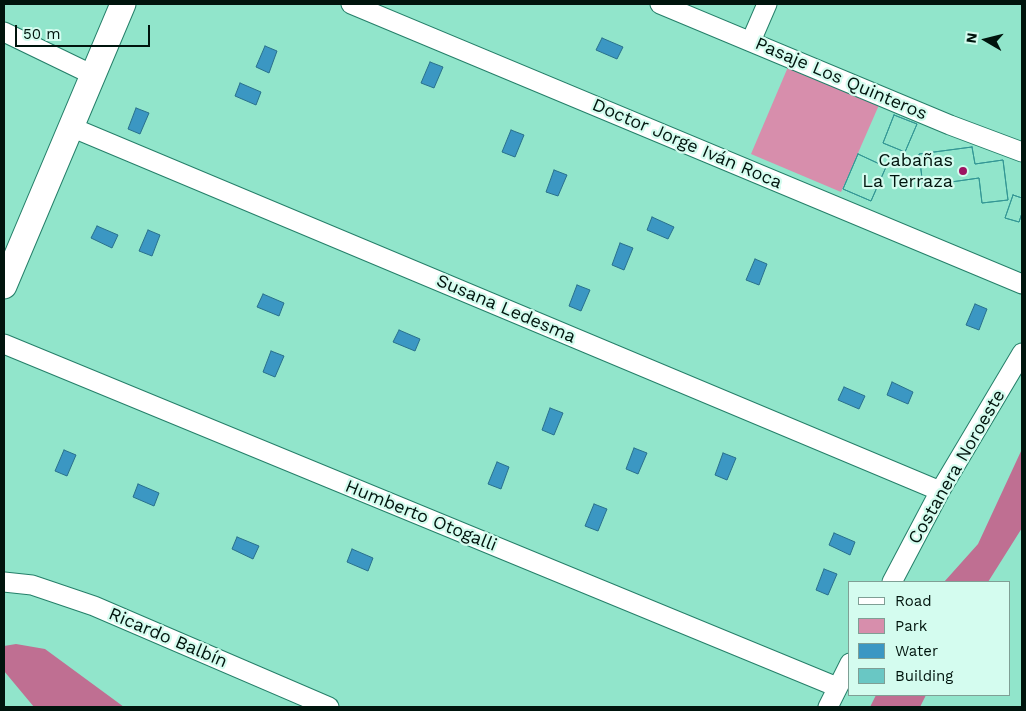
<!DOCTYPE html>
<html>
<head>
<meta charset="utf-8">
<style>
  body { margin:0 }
  #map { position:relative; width:1026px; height:711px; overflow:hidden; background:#91e5cb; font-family:"Work Sans",sans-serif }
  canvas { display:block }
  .frame { position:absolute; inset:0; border:5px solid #00140d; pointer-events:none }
  .legend { position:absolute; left:848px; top:581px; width:162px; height:115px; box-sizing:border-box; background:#d4fcef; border:1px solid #7f9f95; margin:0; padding:6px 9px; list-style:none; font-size:15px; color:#00140d }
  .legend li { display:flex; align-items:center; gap:10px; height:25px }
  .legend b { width:25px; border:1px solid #7f9f95 }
  .north { position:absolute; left:961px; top:15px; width:50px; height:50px; -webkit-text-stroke:4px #d4fcef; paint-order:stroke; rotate:278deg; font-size:14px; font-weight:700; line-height:20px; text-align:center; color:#00140d }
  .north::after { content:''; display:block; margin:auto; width:18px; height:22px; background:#00140d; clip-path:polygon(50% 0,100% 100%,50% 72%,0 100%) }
  .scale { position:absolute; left:15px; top:25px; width:135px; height:22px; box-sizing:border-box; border:2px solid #00140d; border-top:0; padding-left:6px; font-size:15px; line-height:18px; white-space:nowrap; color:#00140d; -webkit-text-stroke:4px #d4fcef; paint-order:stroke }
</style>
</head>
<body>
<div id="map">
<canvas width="1026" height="711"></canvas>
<div class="frame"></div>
<ul class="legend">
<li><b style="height:6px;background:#fff"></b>Road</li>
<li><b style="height:14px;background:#d78eac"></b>Park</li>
<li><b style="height:14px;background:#3b97c3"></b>Water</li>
<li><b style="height:14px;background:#69c7c4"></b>Building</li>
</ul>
<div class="north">N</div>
<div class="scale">50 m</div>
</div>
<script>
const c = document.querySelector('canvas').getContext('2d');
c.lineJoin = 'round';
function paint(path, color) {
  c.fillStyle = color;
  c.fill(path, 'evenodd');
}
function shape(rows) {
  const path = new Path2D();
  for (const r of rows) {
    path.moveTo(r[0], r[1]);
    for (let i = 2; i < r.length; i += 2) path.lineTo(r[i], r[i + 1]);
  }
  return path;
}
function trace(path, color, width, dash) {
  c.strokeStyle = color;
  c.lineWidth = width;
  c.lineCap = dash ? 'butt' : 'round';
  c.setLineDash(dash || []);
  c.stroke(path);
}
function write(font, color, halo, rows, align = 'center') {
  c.font = font + ' "Work Sans",sans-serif';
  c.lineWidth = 4.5;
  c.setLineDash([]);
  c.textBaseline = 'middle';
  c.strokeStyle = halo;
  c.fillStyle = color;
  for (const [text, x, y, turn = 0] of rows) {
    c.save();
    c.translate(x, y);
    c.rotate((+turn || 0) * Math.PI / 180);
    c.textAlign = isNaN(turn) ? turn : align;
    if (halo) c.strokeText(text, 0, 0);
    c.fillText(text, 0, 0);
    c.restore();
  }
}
paint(shape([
  [788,67,879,105,841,192,751,154]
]), '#d78eac');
paint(shape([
  [1022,449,1022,528,988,582,944,582,978,544],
  [16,644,45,649,124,707,34,707,4,671,4,646],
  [876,695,926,695,920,707,870,707]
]), '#bf6f92');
const water = shape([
  [602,38,623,47,617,59,596,50,602,38],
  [265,46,277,51,269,73,256,67,265,46],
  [430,62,443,67,434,88,421,83,430,62],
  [240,83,261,92,256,105,235,96,240,83],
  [136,108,149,113,140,134,128,129,136,108],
  [511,130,524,135,515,157,502,152,511,130],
  [554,170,567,175,558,196,546,192,554,170],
  [652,217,674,227,668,239,647,230,652,217],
  [97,226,118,235,112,248,91,238,97,226],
  [148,230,160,235,152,256,139,251,148,230],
  [620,243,633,248,624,270,612,265,620,243],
  [755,259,767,264,759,285,746,280,755,259],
  [577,285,590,290,581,311,569,306,577,285],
  [263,294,284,303,279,316,257,307,263,294],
  [975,304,987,309,979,330,966,325,975,304],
  [399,330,420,339,415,351,393,342,399,330],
  [271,351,284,356,275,377,263,372,271,351],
  [892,382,913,392,908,404,887,395,892,382],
  [844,387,865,396,859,409,838,400,844,387],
  [550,408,563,413,554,435,542,430,550,408],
  [634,448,647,453,638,474,626,469,634,448],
  [64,450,76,455,67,476,55,471,64,450],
  [723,453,736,458,727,480,715,475,723,453],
  [497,462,509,467,501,489,488,484,497,462],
  [138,484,159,493,154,506,133,497,138,484],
  [594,504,607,509,598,531,585,526,594,504],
  [834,533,855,542,850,555,829,545,834,533],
  [237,537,259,546,253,559,232,549,237,537],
  [352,549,373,558,368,571,347,562,352,549],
  [824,569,837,574,828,595,816,590,824,569]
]);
paint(water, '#3b97c3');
trace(water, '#29708c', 1);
const building = shape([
  [894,115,917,124,905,152,883,143,894,115],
  [894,115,917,124,905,152,883,143,894,115],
  [972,147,975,164,1003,160,1008,200,982,203,979,178,923,186,919,154,972,147],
  [972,147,975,164,1003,160,1008,200,982,203,979,178,923,186,919,154,972,147],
  [858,154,886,167,871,201,843,189,858,154],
  [858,154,886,167,871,201,843,189,858,154],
  [1013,195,1022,198,1022,213,1019,222,1005,218,1013,195],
  [1013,195,1022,198,1022,213,1019,222,1005,218,1013,195]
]);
paint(building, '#69c7c4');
trace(building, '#339694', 1);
const minor = shape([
  [351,4,1022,284],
  [660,4,950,125,1022,152],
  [4,32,93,75],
  [751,41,767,4],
  [71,127,940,491],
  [4,344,837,687],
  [4,582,32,585,94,606,329,707],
  [892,582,940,491,1022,353],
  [828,707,850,663]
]);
const major = shape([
  [4,286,123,4]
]);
trace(minor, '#257f69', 21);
trace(major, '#257f69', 27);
trace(minor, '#fff', 19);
trace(major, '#fff', 25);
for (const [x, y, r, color] of [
  [963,171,5,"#9d1362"]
]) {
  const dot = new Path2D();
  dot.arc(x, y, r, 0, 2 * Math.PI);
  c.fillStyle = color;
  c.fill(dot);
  trace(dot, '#d4fcef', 2);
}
write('18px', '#00140d', '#d4fcef', [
  ["Pasaje Los Quinteros",841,79,23],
  ["Doctor Jorge Iván Roca",687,144,23],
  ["Susana Ledesma",506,309,23],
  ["Costanera Noroeste",957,467,-60],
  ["Humberto Otogalli",421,516,22],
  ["Ricardo Balbín",168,638,23]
]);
write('18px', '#00140d', '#d4fcef', [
  ["Cabañas",953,161],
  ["La Terraza",953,182]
], 'right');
</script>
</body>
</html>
